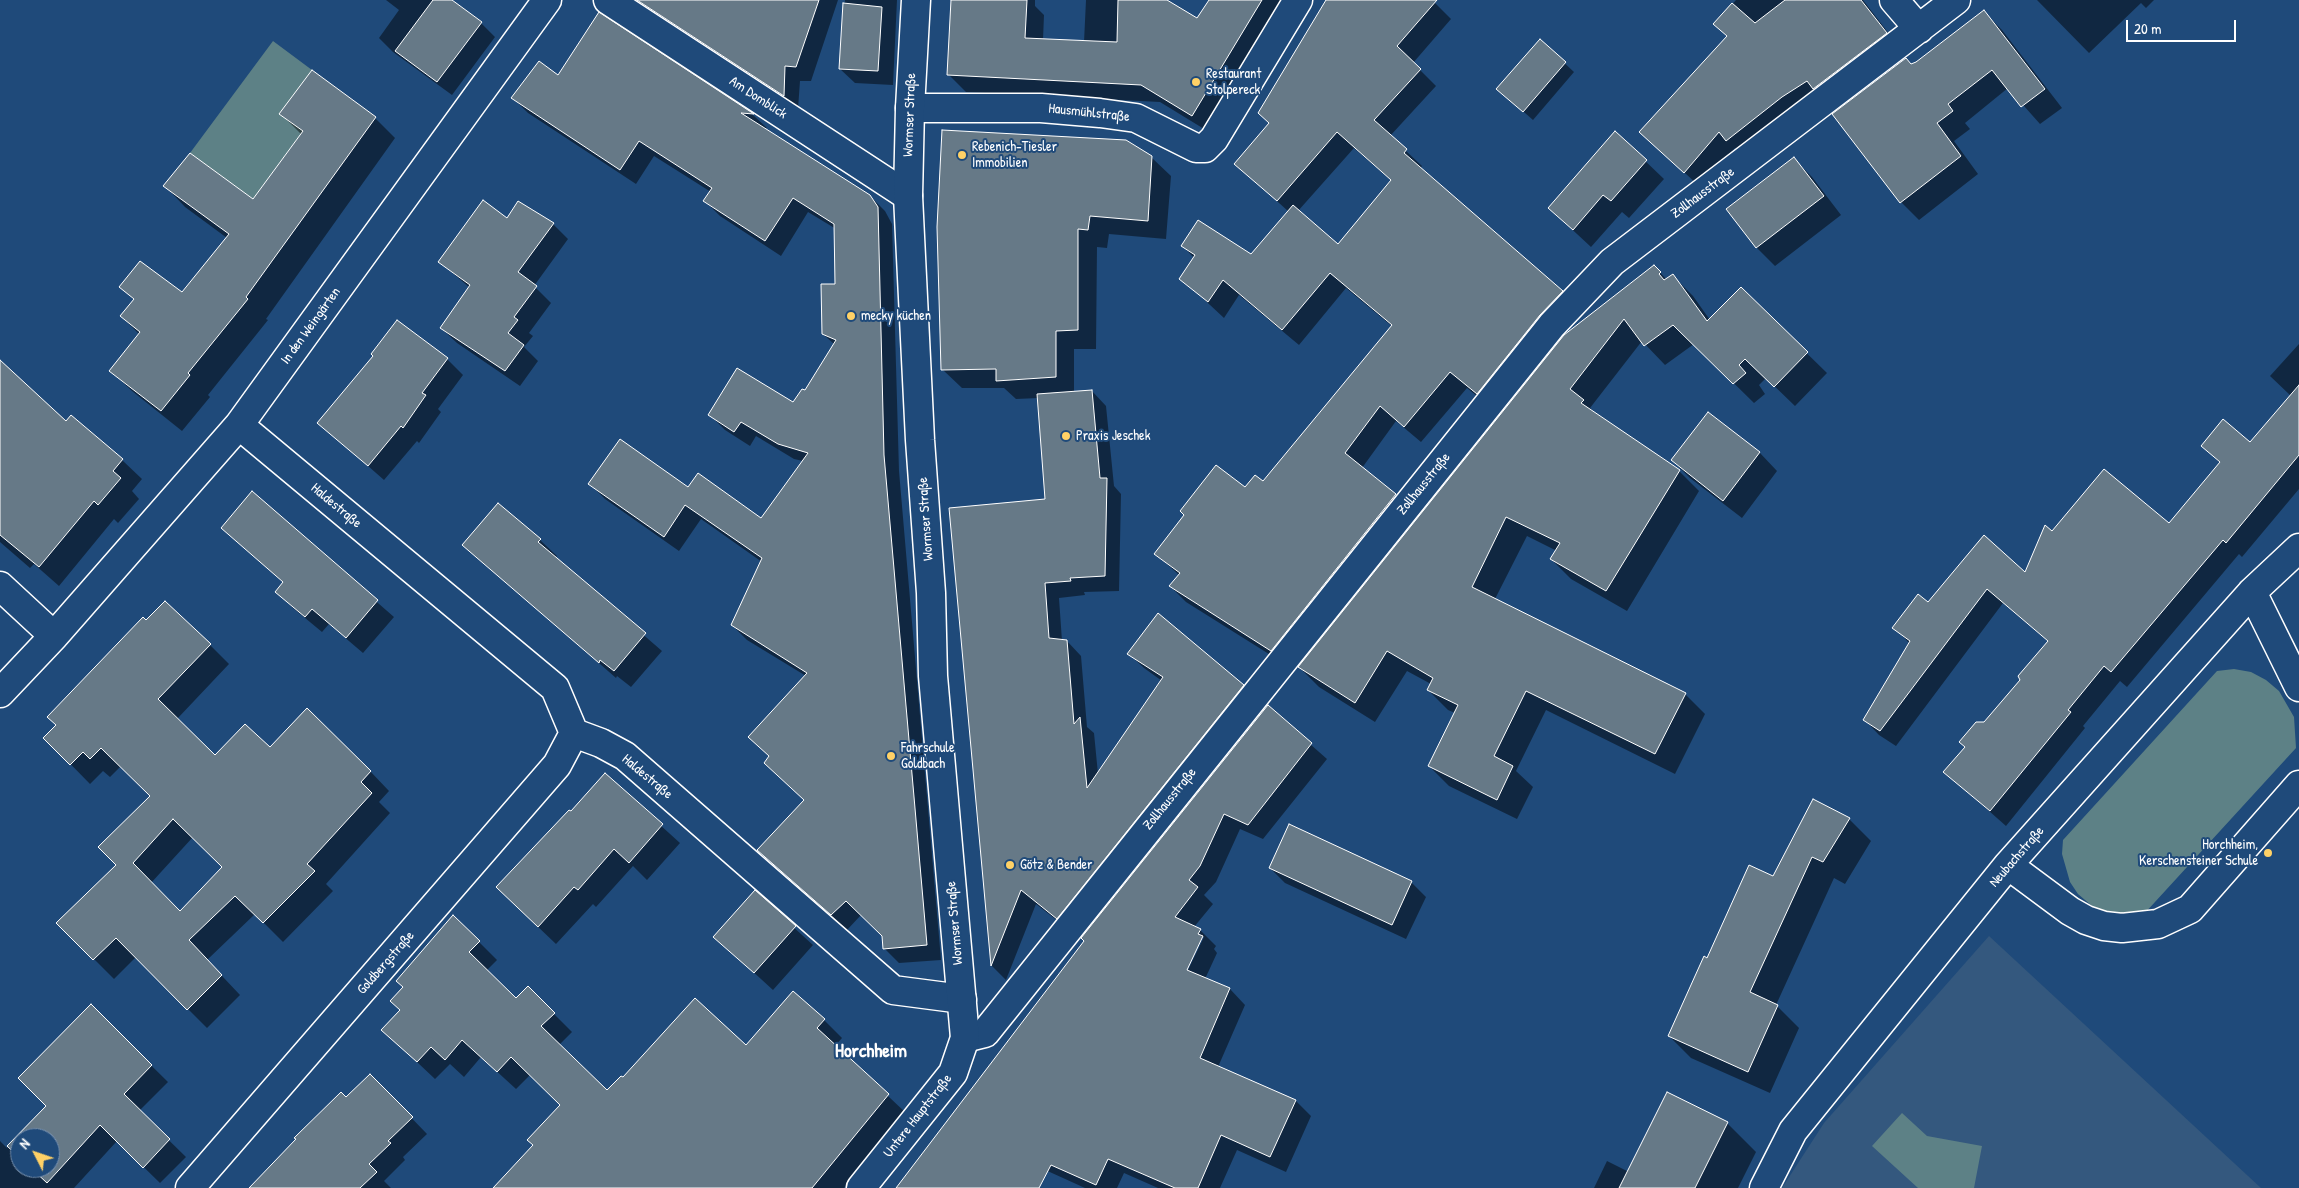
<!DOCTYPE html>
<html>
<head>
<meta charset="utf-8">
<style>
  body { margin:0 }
  #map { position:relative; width:2299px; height:1188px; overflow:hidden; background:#1f4a7a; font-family:"Patrick Hand",sans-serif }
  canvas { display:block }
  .north { position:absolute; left:10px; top:1128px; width:50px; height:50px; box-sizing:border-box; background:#1f4a7a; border:1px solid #7992af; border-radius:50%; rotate:311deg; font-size:14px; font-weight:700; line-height:20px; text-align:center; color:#fff }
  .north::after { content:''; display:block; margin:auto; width:18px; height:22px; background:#ffd166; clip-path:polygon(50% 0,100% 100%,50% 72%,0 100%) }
  .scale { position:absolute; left:2126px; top:20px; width:110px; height:22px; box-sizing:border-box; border:2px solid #fff; border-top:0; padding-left:6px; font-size:15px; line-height:18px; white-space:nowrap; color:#fff; -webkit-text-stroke:4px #1f4a7a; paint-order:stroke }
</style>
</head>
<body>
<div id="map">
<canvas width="2299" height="1188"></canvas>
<div class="north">N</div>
<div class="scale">20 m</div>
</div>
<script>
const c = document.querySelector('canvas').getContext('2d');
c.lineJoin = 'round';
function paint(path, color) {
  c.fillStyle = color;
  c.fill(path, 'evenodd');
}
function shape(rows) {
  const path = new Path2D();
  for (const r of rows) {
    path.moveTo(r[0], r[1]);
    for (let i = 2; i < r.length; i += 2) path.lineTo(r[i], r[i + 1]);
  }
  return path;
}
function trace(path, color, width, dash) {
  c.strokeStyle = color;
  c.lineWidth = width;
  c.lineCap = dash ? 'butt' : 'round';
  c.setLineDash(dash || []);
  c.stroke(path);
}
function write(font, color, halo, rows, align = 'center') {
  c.font = font + ' "Patrick Hand",sans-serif';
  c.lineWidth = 4;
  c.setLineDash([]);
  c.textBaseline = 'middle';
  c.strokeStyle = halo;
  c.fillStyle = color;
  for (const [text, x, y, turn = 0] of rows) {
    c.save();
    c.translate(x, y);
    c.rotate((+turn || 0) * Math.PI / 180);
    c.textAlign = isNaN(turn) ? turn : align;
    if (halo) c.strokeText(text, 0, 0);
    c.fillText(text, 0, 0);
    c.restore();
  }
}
paint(shape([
  [1989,936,2261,1188,1782,1188,1824,1123]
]), '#34587e');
paint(shape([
  [273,41,312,70,280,114,303,131,253,199,190,153],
  [2234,669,2251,672,2266,680,2279,691,2294,717,2296,748,2144,914,2126,916,2108,913,2092,906,2078,894,2070,882,2062,854,2063,840,2217,671],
  [1902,1113,1927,1136,1982,1146,1974,1188,1918,1188,1872,1146]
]), '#5d8186');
paint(shape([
  [386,0,449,0,481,23,495,37,452,95,393,52,379,38,399,10],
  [631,0,838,0,811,81,800,81,798,109],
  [845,0,897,0,893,85,855,83,840,69],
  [952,0,1035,0,1035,6,1044,15,1043,40,1084,42,1086,0,1164,0,1198,20,1210,0,1290,0,1209,132,1160,102,966,92,948,74],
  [1328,0,1436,0,1434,2,1451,19,1413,63,1436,86,1390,136,1422,166,1420,169,1578,308,1493,409,1467,388,1421,442,1396,421,1362,468,1412,511,1288,666,1186,602,1170,586,1179,575,1156,554,1246,489,1263,483,1393,327,1346,288,1299,345,1239,295,1224,318,1181,278,1194,258,1183,246,1251,256,1289,212,1236,164,1270,124],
  [1354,148,1392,181,1338,245,1298,211],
  [1736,0,1863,0,1893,39,1742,155,1735,148,1700,187,1641,132,1728,37,1715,24],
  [2037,0,2154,0,2146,8,2141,3,2089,53],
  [1984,12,2002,30,2062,108,2040,124,2008,88,1965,123,1970,129,1954,141,1978,174,1919,220,1901,202,1840,123],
  [599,14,753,115,767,128,762,128,870,196,885,211,892,224,899,471,941,960,899,963,884,948,883,936,861,915,847,930,758,850,805,800,770,757,806,676,747,640,732,625,762,562,701,519,679,551,605,499,590,484,688,489,761,520,803,461,794,459,756,436,750,446,725,430,710,415,794,404,806,392,835,345,823,334,836,285,836,229,808,212,781,256,720,216,705,201,711,192,654,156,636,184,528,113,513,98,558,76],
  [1541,41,1574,72,1533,120,1507,97],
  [281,114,375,118,395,138,266,319,268,320,208,395,210,397,182,431,132,391,111,371,140,335,121,316,135,301,121,287,182,294,227,238,185,207,165,186,253,201,302,135],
  [1616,133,1664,179,1629,218,1622,212,1591,247,1549,208],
  [1151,157,1171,176,1166,239,1109,234,1107,248,1097,247,1096,349,1074,349,1074,392,1092,391,1106,406,1114,486,1121,494,1119,591,1084,592,1085,595,1059,598,1062,641,1067,641,1081,656,1087,727,1094,733,1098,774,1162,681,1144,668,1129,654,1243,686,1257,701,1072,932,1036,904,1006,980,992,966,950,509,1046,500,1039,398,1016,399,1004,388,962,388,943,370,938,227],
  [1794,159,1812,177,1841,215,1775,266,1757,248,1728,209],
  [507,219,553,224,568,239,534,286,551,303,529,333,533,336,524,347,538,361,520,386,457,343,441,328,470,288,440,262],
  [1654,266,1667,280,1673,276,1693,296,1710,320,1741,289,1827,373,1795,406,1766,378,1759,385,1765,394,1754,403,1694,344,1665,365,1642,341,1590,408,1599,417,1679,471,1699,491,1627,611,1571,579,1551,559,1557,551,1527,536,1495,599,1685,694,1705,714,1675,774,1546,710,1516,771,1533,787,1517,819,1449,786,1429,766,1455,713,1448,710,1428,690,1431,684,1407,671,1375,722,1319,687,1299,667],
  [2299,344,2299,489,2242,557,2239,554,2127,687,2120,681,2083,726,2085,728,2006,826,1945,772,2021,681,2049,642,2003,603,1896,746,1879,735,1864,719,1910,644,1894,627,1929,604,2025,574,2052,533,2169,524,2220,463,2203,446,2251,444,2291,396,2270,376],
  [447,359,463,375,438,409,441,412,419,443,417,441,384,480,319,423],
  [0,362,66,423,122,460,142,479,132,491,139,499,118,523,114,519,59,586,34,564,30,568,0,542],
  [1708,414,1760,453,1777,471,1742,518,1690,478,1672,460],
  [252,493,394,617,363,653,329,624,322,632,293,608,277,591,284,583,222,528],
  [540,540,557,556,555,558,662,651,631,687,617,676,616,678,464,545],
  [210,645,229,664,177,719,215,756,270,749,370,771,389,791,379,802,390,813,326,884,333,891,283,942,255,914,207,960,240,995,207,1028,136,957,114,979,58,923,118,865,152,796,121,766,110,777,103,771,90,784,45,738],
  [193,837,224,867,180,913,151,883],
  [1268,707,1327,759,1263,839,1240,829,1216,882,1204,895,1213,904,1194,927,1200,930,1216,946,1214,949,1217,953,1205,979,1230,989,1245,1005,1218,1067,1296,1101,1311,1116,1286,1172,1237,1150,1220,1188,1158,1188,1124,1173,1117,1188,1085,1188,966,1134],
  [1201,937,1204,937,1185,976,1183,975],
  [605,775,680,843,647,880,633,866,596,907,593,904,556,944,515,905,571,813],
  [1849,819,1871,841,1845,884,1834,878,1776,1005,1799,1028,1770,1093,1691,1058,1669,1036,1707,959,1774,877],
  [1270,868,1411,882,1426,897,1406,939,1285,883],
  [755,892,813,945,773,990,715,937],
  [479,942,497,960,486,971,516,1000,528,988,572,1032,559,1045,607,1092,824,1020,842,1038,835,1046,906,1113,844,1188,495,1188,534,1145,561,1105,530,1075,516,1089,481,1057,464,1077,450,1064,435,1079,383,1030],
  [91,1006,168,1082,139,1111,186,1157,160,1183,117,1141,74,1188,0,1188,0,1141,7,1148,48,1106],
  [20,1138,50,1138,50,1168,20,1168],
  [370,1075,427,1134,403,1157,405,1160,384,1181,391,1188,250,1188],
  [1668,1094,1727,1123,1756,1152,1738,1188,1594,1188,1607,1161,1629,1172]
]), '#0007');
const building = shape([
  [433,0,452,0,482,22,437,82,395,51,433,0],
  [637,0,819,0,796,67,785,66,784,96,637,0],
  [951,0,1027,0,1025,38,1117,42,1118,0,1167,0,1197,18,1209,0,1262,0,1192,116,1141,85,947,75,951,0],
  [1326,0,1437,0,1397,46,1421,69,1374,120,1407,149,1404,153,1563,291,1540,315,1477,394,1450,372,1404,427,1380,406,1345,453,1396,494,1271,651,1169,586,1180,573,1154,554,1184,515,1180,511,1216,465,1245,487,1255,475,1263,481,1392,325,1330,273,1282,330,1223,280,1208,302,1179,279,1195,255,1181,246,1198,220,1251,254,1293,205,1338,244,1391,180,1337,132,1277,201,1234,164,1269,123,1258,113,1326,0],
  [1785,0,1861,0,1887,33,1813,89,1807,81,1782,97,1726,141,1719,132,1684,173,1639,132,1727,36,1713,24,1732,3,1755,23,1785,0],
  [843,3,882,7,878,71,839,69,843,3],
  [1984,10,2045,89,2021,107,1992,70,1948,104,1953,111,1937,123,1961,156,1900,203,1832,114,1906,58,1911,64,1916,62,1984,10],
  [599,12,754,114,741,113,870,195,878,207,884,455,927,945,883,949,882,936,846,901,831,915,757,850,804,800,764,763,769,756,748,737,807,673,731,625,762,558,685,505,664,537,588,484,620,439,688,487,698,473,761,518,808,453,778,444,741,422,734,432,708,415,737,368,793,402,802,389,805,390,836,340,822,334,821,284,835,284,834,224,793,198,765,241,703,201,712,188,639,141,620,170,511,98,539,61,558,75,599,12],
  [1540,39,1566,62,1523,112,1496,89,1540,39],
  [312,70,376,117,246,297,248,299,188,373,190,375,161,411,109,371,140,332,120,316,134,299,119,287,140,261,182,292,229,234,163,186,190,153,253,199,303,131,279,114,312,70],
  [942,130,1126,140,1152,156,1148,221,1090,216,1088,230,1078,229,1078,330,1056,331,1056,377,996,381,996,369,941,370,937,227,942,130],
  [1615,131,1647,160,1611,201,1603,195,1573,230,1548,208,1615,131],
  [1794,157,1824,196,1756,248,1726,209,1794,157],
  [483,200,507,218,518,201,554,223,518,272,537,286,514,317,518,320,508,333,524,345,505,371,440,328,470,285,438,262,483,200],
  [1654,265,1661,272,1659,274,1664,280,1673,274,1707,321,1741,287,1808,352,1774,387,1745,359,1739,365,1746,373,1733,384,1673,325,1644,346,1624,319,1570,389,1584,400,1581,403,1680,470,1606,591,1550,559,1560,543,1506,517,1472,587,1686,693,1655,754,1526,691,1494,756,1513,766,1497,800,1428,766,1458,705,1427,690,1433,678,1387,651,1355,703,1298,667,1564,335,1654,265],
  [397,320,448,358,422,393,426,395,403,428,401,426,368,466,317,423,373,356,371,354,397,320],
  [0,360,66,421,71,415,123,459,113,471,121,478,98,505,94,501,39,567,0,535,0,360],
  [2299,385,2299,455,2226,543,2223,540,2111,672,2104,666,2068,710,2071,712,1990,811,1943,772,1965,747,1959,742,1976,722,1984,722,2020,680,2018,676,2048,641,1987,589,1880,731,1863,720,1910,641,1892,628,1918,594,1928,602,1984,535,2025,572,2045,525,2052,531,2104,469,2169,523,2220,462,2201,446,2223,419,2250,442,2299,385],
  [1092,390,1100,478,1107,478,1105,576,1070,578,1071,581,1045,583,1049,638,1067,640,1074,724,1080,717,1087,788,1163,677,1127,654,1158,613,1244,685,1057,919,1021,890,991,966,949,508,1045,499,1037,394,1092,390],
  [1708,412,1760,452,1723,501,1671,460,1708,412],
  [252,491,378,600,346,638,312,609,305,617,275,592,283,582,221,528,252,491],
  [498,503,541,539,538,542,646,633,614,671,600,660,599,663,462,545,498,503],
  [165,601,211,644,158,699,215,755,245,724,270,747,307,708,371,771,361,782,372,793,307,864,315,871,263,923,235,896,189,940,222,975,187,1010,116,938,93,960,56,923,116,865,98,847,150,796,101,748,90,759,83,752,70,765,43,738,56,725,47,717,143,617,146,620,165,601],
  [173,819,222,867,180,911,133,863,173,819],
  [1268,705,1312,743,1248,825,1224,814,1200,866,1189,880,1198,887,1175,917,1201,929,1198,934,1203,936,1187,970,1230,988,1200,1058,1296,1100,1270,1157,1221,1135,1198,1188,1175,1188,1108,1159,1096,1185,1051,1165,1039,1188,896,1188,1084,941,1081,938,1268,705],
  [605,773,663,824,629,863,614,849,578,890,574,887,538,927,496,887,569,810,571,811,605,773],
  [1813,799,1850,818,1823,862,1812,857,1750,992,1778,1005,1748,1072,1668,1036,1704,956,1707,958,1749,865,1773,876,1813,799],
  [1289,824,1412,881,1392,925,1269,868,1289,824],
  [755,890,796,926,754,973,713,937,755,890],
  [453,915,480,941,469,952,516,998,528,986,555,1013,541,1026,607,1090,621,1076,623,1077,695,998,746,1045,793,991,825,1019,817,1028,889,1094,812,1188,493,1188,533,1145,527,1140,560,1105,511,1057,497,1072,462,1040,445,1060,431,1047,417,1062,381,1030,400,1010,390,1001,403,987,396,981,453,915],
  [91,1004,152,1065,124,1094,170,1139,143,1168,100,1125,47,1183,31,1168,50,1168,50,1138,20,1138,20,1158,7,1146,46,1106,18,1078,91,1004],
  [370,1074,413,1117,388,1141,391,1143,369,1164,377,1172,360,1188,249,1188,296,1139,294,1138,341,1092,346,1097,370,1074],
  [1667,1092,1728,1122,1695,1188,1619,1188,1667,1092]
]);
paint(building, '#667987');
trace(building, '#fff', 1);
const minor = shape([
  [608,0,908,196],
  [1894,0,1919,29],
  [910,108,1041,108,1100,113,1136,118,1196,148,1205,148,1214,139,1298,0],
  [239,425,555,688,574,733,601,743,625,756,893,990,962,999],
  [0,586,54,636],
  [2252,592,2299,687],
  [0,693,54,636,239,425,547,0],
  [2008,865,2070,911,2086,920,2104,926,2122,928,2158,924,2190,909,2299,785],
  [965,1038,985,1033,1552,325,1612,262,1956,0],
  [190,1188,557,765,574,733],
  [1764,1188,1793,1131,2008,865,2252,592,2299,548]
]);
const major = shape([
  [861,1188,953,1073,965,1038,933,676,931,593,920,440,908,196,910,108,916,0]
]);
trace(minor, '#fff', 31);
trace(major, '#fff', 31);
trace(minor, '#1f4a7a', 28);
trace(major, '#1f4a7a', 28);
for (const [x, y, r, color] of [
  [1196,82,5,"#ffd166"],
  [962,155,5,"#ffd166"],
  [851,316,5,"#ffd166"],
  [1066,436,5,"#ffd166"],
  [891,756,5,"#ffd166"],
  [2268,853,5,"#ffd166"],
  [1010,865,5,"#ffd166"]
]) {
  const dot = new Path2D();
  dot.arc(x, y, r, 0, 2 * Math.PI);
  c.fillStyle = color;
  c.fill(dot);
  trace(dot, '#1f4a7a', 2);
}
write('14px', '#fff', '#1f4a7a', [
  ["Restaurant",1206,74],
  ["Stolpereck",1206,90],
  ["Rebenich-Tiesler",972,147],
  ["Immobilien",972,163],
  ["mecky küchen",861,316],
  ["Praxis Jeschek",1076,436],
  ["Fahrschule",901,748],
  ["Goldbach",901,764],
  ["Horchheim,",2258,845,"right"],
  ["Kerschensteiner Schule",2258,861,"right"],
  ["Götz & Bender",1020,865]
], 'left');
write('14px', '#fff', '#1f4a7a', [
  ["Am Domblick",758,98,33],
  ["Hausmühlstraße",1089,113,6],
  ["Wormser Straße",910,115,-88],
  ["Zollhausstraße",1703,193,-37],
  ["In den Weingärten",311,326,-54],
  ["Zollhausstraße",1424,484,-51],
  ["Haldestraße",336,506,40],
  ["Wormser Straße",926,519,-94],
  ["Haldestraße",647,777,40],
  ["Zollhausstraße",1170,799,-51],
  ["Neubachstraße",2017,857,-49],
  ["Wormser Straße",955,923,-95],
  ["Goldbergstraße",386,963,-49],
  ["Untere Hauptstraße",918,1116,-52]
]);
write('bold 19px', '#fff', '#1f4a7a', [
  ["Horchheim",871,1052]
]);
</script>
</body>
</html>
